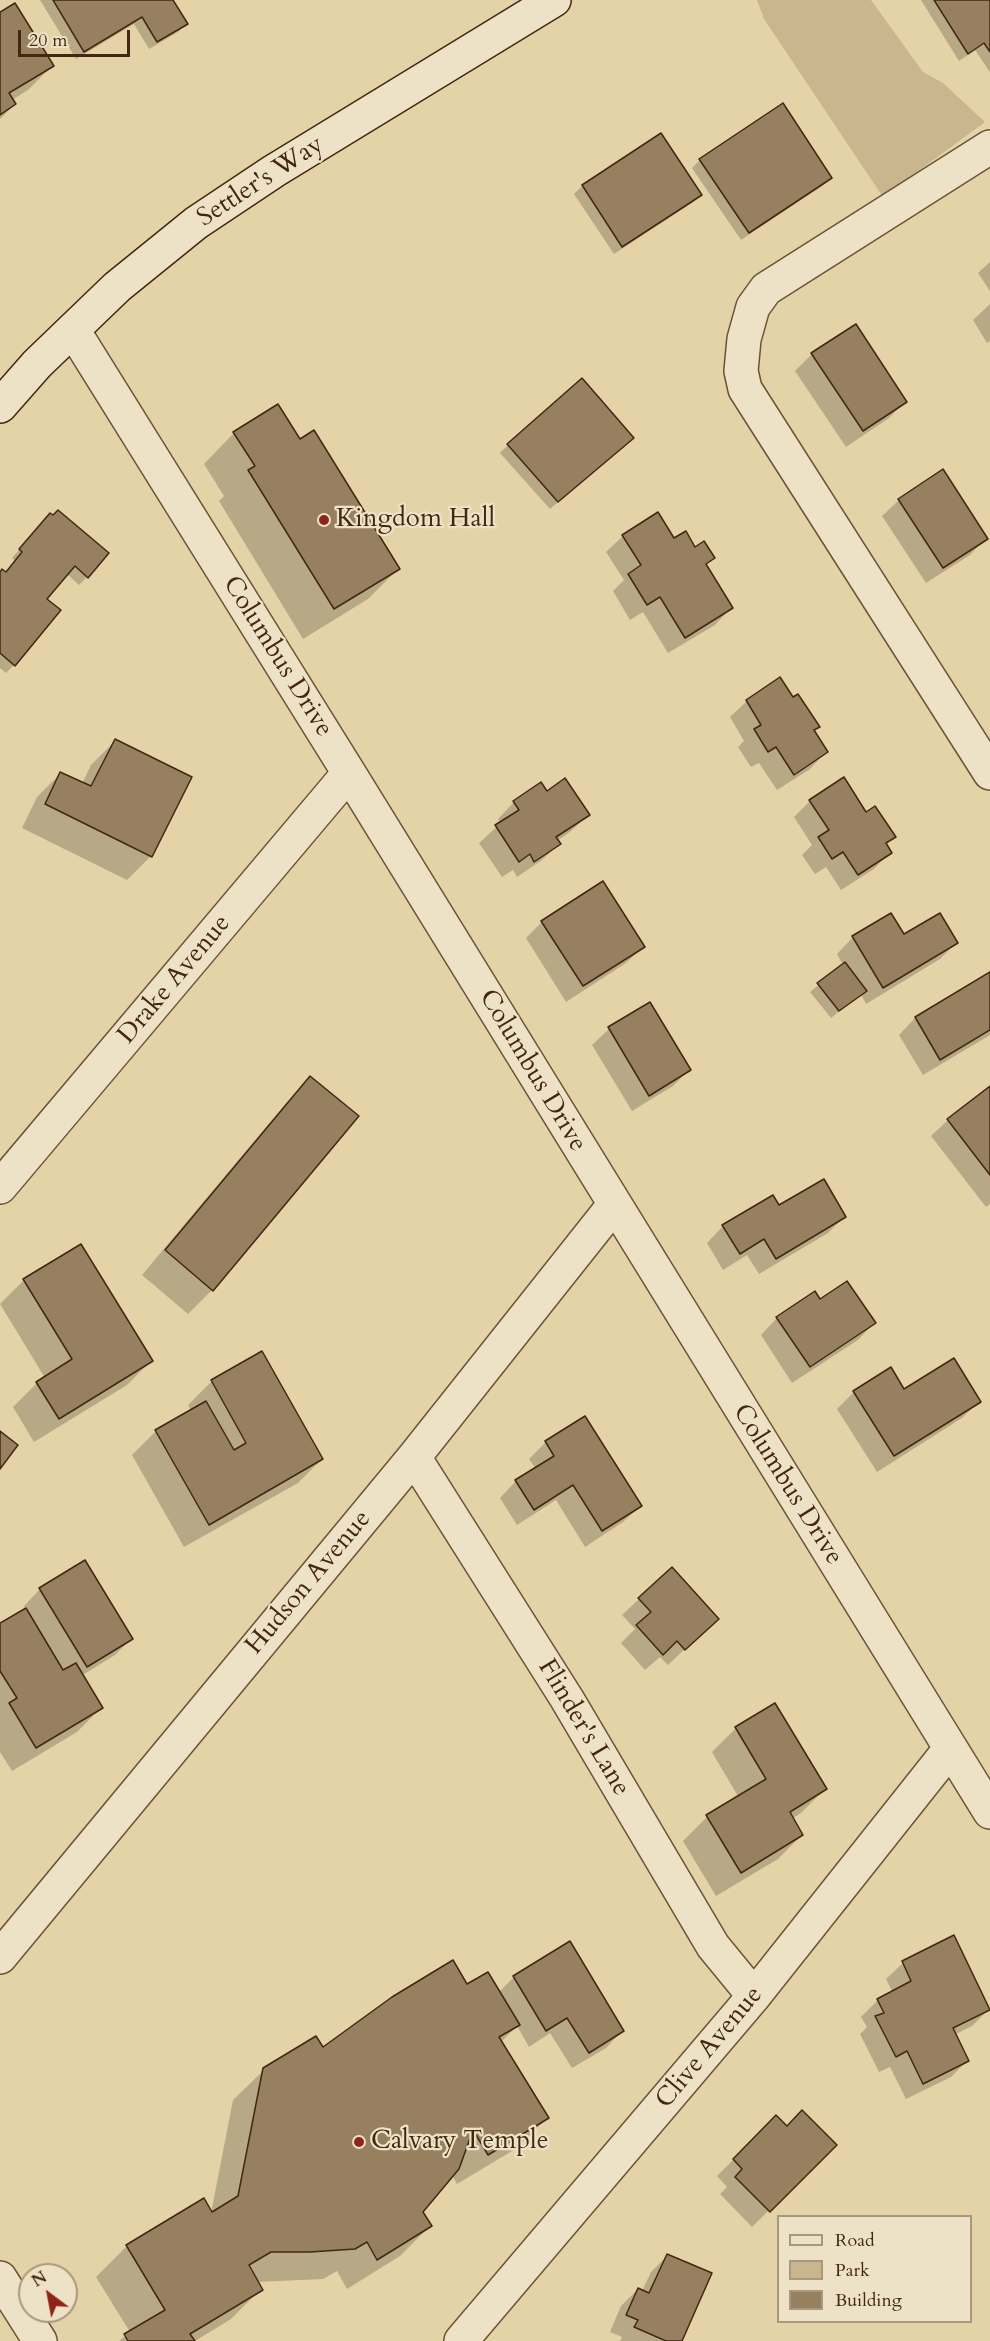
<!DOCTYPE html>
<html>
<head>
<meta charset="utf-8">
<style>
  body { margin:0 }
  #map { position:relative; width:990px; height:2341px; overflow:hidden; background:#e5d3a8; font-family:Cardo,serif }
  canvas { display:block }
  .legend { position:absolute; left:777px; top:2215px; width:195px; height:108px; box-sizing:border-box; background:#eee2c6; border:2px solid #aa977e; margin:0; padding:8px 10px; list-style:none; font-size:18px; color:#432711 }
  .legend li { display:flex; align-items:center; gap:12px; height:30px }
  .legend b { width:30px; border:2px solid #aa977e }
  .north { position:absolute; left:18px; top:2263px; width:60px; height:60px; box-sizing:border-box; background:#eee2c6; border:2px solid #aa977e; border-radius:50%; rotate:328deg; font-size:16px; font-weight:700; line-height:24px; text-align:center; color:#432711 }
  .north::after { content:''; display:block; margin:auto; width:21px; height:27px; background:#8f2418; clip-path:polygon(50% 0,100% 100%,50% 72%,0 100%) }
  .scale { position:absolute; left:18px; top:30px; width:112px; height:27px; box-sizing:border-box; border:3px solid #432711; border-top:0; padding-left:8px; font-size:18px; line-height:21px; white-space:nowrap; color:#432711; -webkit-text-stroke:4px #eee2c6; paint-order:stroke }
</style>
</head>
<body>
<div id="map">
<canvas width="990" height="2341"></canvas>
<ul class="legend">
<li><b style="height:8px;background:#eee2c6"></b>Road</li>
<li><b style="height:16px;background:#c9b68e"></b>Park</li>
<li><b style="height:16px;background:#978060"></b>Building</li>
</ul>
<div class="north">N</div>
<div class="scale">20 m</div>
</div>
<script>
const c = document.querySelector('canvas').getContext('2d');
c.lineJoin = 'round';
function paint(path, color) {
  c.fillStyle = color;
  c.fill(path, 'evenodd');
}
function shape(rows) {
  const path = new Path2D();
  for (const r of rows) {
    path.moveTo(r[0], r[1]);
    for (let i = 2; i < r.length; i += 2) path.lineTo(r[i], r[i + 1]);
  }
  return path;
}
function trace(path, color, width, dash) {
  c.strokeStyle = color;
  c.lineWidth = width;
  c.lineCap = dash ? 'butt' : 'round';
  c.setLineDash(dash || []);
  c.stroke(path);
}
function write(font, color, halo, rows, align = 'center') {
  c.font = font + ' Cardo,serif';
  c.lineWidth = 4.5;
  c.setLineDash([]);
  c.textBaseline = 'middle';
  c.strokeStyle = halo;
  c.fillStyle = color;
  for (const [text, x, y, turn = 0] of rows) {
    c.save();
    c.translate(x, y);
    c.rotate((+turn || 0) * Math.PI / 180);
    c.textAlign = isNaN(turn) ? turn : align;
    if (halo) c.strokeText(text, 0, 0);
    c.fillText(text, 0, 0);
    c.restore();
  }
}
paint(shape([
  [757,0,871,0,923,72,943,83,985,122,883,197,764,19]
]), '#c9b68e');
paint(shape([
  [40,0,173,0,186,24,178,32,149,49,134,24,76,59],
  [921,0,990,0,990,72,975,50,959,61],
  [0,13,52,66,28,90,12,100,15,104,0,119],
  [660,135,700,195,692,203,614,254,574,194,582,186],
  [700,160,830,177,822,186,741,240,692,168],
  [990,262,990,291,978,273],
  [990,304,990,341,987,343,973,320],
  [855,326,905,402,889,418,846,447,795,371,812,354],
  [234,433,299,441,398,569,368,599,303,639,219,501,224,496,204,464],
  [508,445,624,446,550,509,500,453],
  [899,500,986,538,970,555,926,583,882,516],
  [53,517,87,577,79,585,67,574,45,600,14,665,6,673,0,668,0,574,5,574,15,561,12,558,42,523],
  [623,536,673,540,713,558,705,566,731,608,715,625,668,653,643,612,630,620,613,591,624,580,606,552],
  [780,679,793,699,818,726,813,731,826,752,810,769,777,790,759,763,751,767,738,747,744,741,730,717,747,701],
  [115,741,151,856,127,880,22,828,37,797,61,773,82,784,91,765],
  [547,793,588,815,571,831,557,841,559,844,542,860,517,877,513,870,502,877,479,843,501,823,498,819,514,802],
  [810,801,866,814,894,836,885,845,890,852,874,869,841,890,826,867,815,874,802,855,812,845,794,817],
  [542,922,643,947,626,963,566,1002,526,938],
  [904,936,956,943,940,959,866,1004,861,994,831,1018,810,992,843,965,837,954,853,937],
  [989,974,990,1035,923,1075,899,1035,915,1018],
  [649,1004,689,1070,673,1086,632,1111,592,1045,609,1029],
  [311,1078,212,1290,188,1314,142,1275,287,1102],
  [990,1087,990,1204,986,1207,931,1136,948,1120],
  [778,1207,844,1217,828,1233,759,1274,747,1255,723,1270,707,1243,723,1226],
  [80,1246,151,1361,127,1385,34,1442,13,1407,37,1383,45,1378,0,1304,24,1280],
  [777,1318,874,1323,858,1340,792,1383,761,1335],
  [261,1353,322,1459,298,1483,184,1547,132,1455,156,1431,191,1411,188,1405,212,1381],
  [904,1391,979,1402,962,1418,877,1472,837,1409,854,1392],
  [584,1418,640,1506,623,1522,585,1547,556,1500,517,1525,500,1498,516,1481,536,1469,529,1459,546,1442],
  [40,1589,131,1639,115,1655,81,1676,101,1708,77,1732,12,1771,0,1752,0,1625,26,1609,24,1606],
  [639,1599,717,1619,668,1665,660,1657,645,1670,621,1643,635,1629,622,1615],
  [774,1705,825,1789,801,1813,792,1819,802,1835,778,1859,716,1896,683,1841,707,1817,739,1798,712,1752,736,1728],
  [953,1937,989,2009,972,2026,954,2035,967,2061,951,2077,906,2099,890,2067,879,2072,860,2034,867,2027,861,2017,878,2000,893,1993,886,1979,903,1963],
  [569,1943,622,2031,606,2048,572,2068,550,2033,529,2047,517,2026,501,2042,547,2118,517,2148,457,2184,452,2175,421,2212,430,2226,400,2256,347,2289,337,2271,323,2279,257,2282,261,2289,231,2319,195,2341,119,2341,130,2332,96,2277,127,2246,204,2200,211,2213,233,2100,264,2070,322,2049,467,1987,499,1992,514,1977],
  [776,2117,787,2128,835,2145,752,2227,720,2194,727,2187,717,2176],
  [667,2256,680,2341,620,2341,622,2337,610,2332,621,2306,638,2289,642,2291,651,2272]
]), '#0003');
const building = shape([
  [53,0,173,0,188,24,157,42,142,17,84,52,53,0],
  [934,0,990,0,990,52,984,43,968,54,934,0],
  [15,3,54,66,9,93,16,104,0,115,0,12,15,3],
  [783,103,832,178,749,233,699,159,783,103],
  [661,133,702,195,622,247,582,185,661,133],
  [856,324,907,402,863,431,811,353,856,324],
  [582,378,634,438,558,502,507,444,582,378],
  [278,404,300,439,314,430,400,569,334,609,248,470,255,466,233,432,278,404],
  [943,469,988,539,943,568,898,499,943,469],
  [58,510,109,553,88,578,75,566,47,599,61,610,15,666,0,653,0,572,2,569,6,572,22,552,19,549,50,513,53,515,58,510],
  [658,512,674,538,686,531,695,547,704,541,715,558,706,564,733,608,685,638,660,597,647,605,628,574,641,565,622,535,658,512],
  [780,677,793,697,798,694,820,727,814,730,828,752,794,775,776,747,768,752,754,729,761,725,746,700,780,677],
  [115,739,192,777,152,857,45,804,60,772,91,786,115,739],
  [844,777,866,812,875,806,896,837,886,843,892,853,858,875,843,852,832,859,818,837,829,830,809,800,844,777],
  [565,778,590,815,556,837,561,844,534,862,530,854,519,862,495,825,519,810,513,801,541,782,547,791,565,778],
  [603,881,645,947,583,986,541,921,603,881],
  [891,913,904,934,940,913,958,943,883,988,852,936,891,913],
  [845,962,867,991,839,1011,817,983,845,962],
  [990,972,990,1030,940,1060,915,1017,990,972],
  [650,1002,691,1070,649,1096,608,1027,650,1002],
  [310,1076,359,1116,213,1291,165,1250,310,1076],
  [990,1086,990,1175,947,1119,990,1086],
  [824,1179,846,1217,776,1259,764,1239,740,1254,722,1225,773,1195,779,1205,824,1179],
  [81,1244,153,1361,59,1419,36,1382,72,1359,23,1279,81,1244],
  [847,1281,876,1323,810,1367,776,1317,815,1291,820,1299,847,1281],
  [262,1351,323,1459,209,1525,155,1430,206,1401,234,1450,246,1443,211,1380,262,1351],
  [954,1358,981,1402,894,1456,853,1391,891,1367,904,1389,954,1358],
  [585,1416,642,1506,602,1531,573,1485,534,1510,515,1480,554,1456,545,1441,585,1416],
  [0,1431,18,1445,0,1469,0,1431],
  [85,1560,133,1639,87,1667,39,1588,85,1560],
  [672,1567,719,1619,685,1650,677,1641,663,1655,636,1625,651,1612,638,1598,672,1567],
  [26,1608,63,1670,76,1663,103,1708,36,1748,9,1703,17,1698,0,1671,0,1623,26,1608],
  [775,1703,827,1789,790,1812,803,1835,741,1873,706,1815,766,1779,735,1727,775,1703],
  [954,1935,990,2010,953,2028,969,2061,923,2084,907,2051,896,2057,875,2016,884,2013,877,1999,911,1981,902,1961,954,1935],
  [570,1941,624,2031,589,2053,567,2018,546,2031,513,1976,570,1941],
  [453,1960,467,1984,488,1972,520,2025,499,2037,549,2118,488,2155,473,2130,459,2169,423,2212,432,2226,377,2260,367,2242,355,2249,310,2252,271,2252,249,2265,263,2290,190,2334,195,2341,128,2341,124,2334,165,2310,126,2245,204,2198,212,2212,238,2196,263,2068,316,2036,323,2047,392,1997,453,1960],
  [802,2110,837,2145,770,2212,735,2177,742,2169,733,2159,776,2115,787,2126,802,2110],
  [667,2254,712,2273,682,2341,666,2341,634,2327,638,2320,626,2315,638,2288,649,2293,667,2254]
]);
paint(building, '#978060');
trace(building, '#432711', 1.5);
const street = shape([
  [990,147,766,289,753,307,744,339,741,371,745,389,990,773],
  [73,330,349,773,990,1812],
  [0,1187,349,773],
  [414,1457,567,1699,713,1946,754,1996],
  [0,1957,414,1457,614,1205],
  [0,2278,40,2341],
  [461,2341,754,1996,950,1749]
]);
const secondary = shape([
  [0,406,37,364,117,287,196,223,274,171,554,0]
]);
trace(street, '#6c5237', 36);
trace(secondary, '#432711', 36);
trace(street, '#eee2c6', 33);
trace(secondary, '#eee2c6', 33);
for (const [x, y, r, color] of [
  [324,520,6,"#8f2418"],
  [359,2142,6,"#8f2418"]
]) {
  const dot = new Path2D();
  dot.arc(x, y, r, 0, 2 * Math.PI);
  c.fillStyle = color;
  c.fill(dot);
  trace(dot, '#eee2c6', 2);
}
write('26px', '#432711', '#eee2c6', [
  ["Settler's Way",261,182,-33],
  ["Columbus Drive",277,657,58],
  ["Drake Avenue",175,980,-50],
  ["Columbus Drive",532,1071,59],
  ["Columbus Drive",787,1485,58],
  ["Hudson Avenue",309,1583,-50],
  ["Flinder's Lane",583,1728,59],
  ["Clive Avenue",710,2048,-50]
]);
write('26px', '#432711', '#eee2c6', [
  ["Kingdom Hall",336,520],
  ["Calvary Temple",371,2142]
], 'left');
</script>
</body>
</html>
